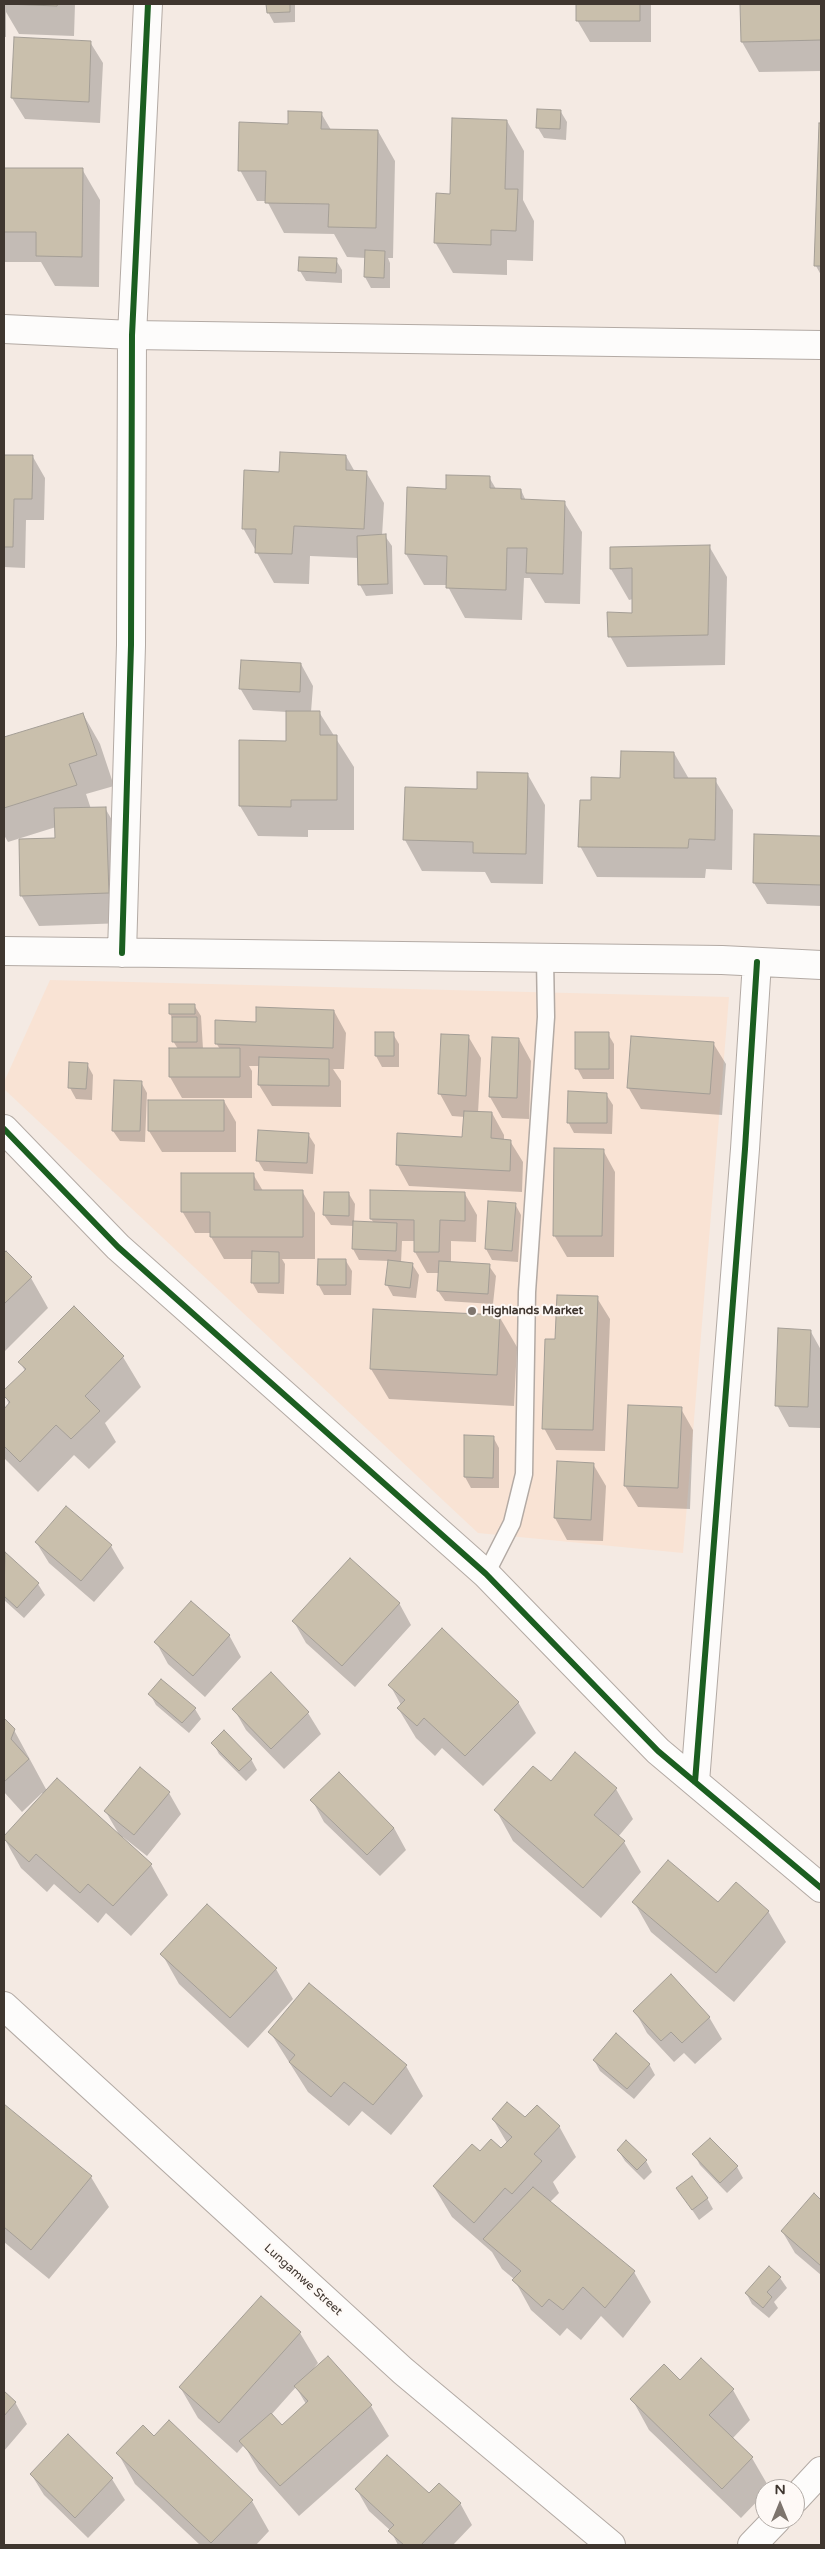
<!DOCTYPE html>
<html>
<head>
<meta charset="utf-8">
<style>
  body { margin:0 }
  #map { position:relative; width:825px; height:2549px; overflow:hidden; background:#f4eae3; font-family:"Varela Round",sans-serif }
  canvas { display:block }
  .frame { position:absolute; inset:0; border:5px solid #3f362f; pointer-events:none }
  .north { position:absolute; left:755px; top:2479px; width:50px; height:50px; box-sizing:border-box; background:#fef9f6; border:1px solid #b2aba6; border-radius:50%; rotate:0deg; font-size:14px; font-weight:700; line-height:20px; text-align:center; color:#3f362f }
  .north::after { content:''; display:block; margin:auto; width:18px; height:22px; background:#7e756e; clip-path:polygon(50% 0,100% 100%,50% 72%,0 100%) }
</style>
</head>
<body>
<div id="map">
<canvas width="825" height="2549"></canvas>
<div class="frame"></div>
<div class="north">N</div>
</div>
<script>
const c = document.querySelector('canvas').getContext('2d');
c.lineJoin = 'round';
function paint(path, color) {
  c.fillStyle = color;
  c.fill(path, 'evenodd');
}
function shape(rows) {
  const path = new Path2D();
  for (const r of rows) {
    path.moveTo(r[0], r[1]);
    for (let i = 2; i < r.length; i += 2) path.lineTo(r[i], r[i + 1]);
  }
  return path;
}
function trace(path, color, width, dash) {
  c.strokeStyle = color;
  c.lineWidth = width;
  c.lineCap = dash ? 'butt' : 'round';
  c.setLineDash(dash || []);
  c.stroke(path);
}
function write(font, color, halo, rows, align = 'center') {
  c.font = font + ' "Varela Round",sans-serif';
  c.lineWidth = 4;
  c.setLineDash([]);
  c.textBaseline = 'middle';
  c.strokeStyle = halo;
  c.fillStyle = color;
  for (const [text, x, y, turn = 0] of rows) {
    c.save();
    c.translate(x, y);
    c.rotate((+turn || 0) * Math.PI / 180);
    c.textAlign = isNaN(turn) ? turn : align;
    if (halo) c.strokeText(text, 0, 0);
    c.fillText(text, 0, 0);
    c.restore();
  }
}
paint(shape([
  [50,980,729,997,683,1553,478,1533,4,1089,4,1082]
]), '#f9e3d4');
paint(shape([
  [4,4,75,4,74,36,19,34,6,12,6,37,4,37],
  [268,4,295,4,295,22,274,23,268,12],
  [577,4,651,4,651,42,590,42,577,20],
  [741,4,821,4,821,71,759,72,742,42],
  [90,42,103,63,100,123,25,119,12,98],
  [561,112,567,122,566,140,544,138,538,128],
  [321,113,331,130,378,131,395,161,393,258,388,258,390,263,390,288,371,288,365,277,366,258,347,257,334,234,284,233,267,201,257,201,240,170],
  [507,121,524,151,523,200,534,221,533,261,507,260,507,275,453,273,435,242,451,195],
  [820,124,821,124,821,275,816,266],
  [4,169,82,169,100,200,99,287,55,286,41,262,4,262],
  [336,260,342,270,342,283,306,281,300,271],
  [4,456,33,457,45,478,44,520,26,520,25,568,4,567],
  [346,456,355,472,366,472,384,503,382,536,385,536,392,546,393,594,366,596,360,585,359,558,310,556,309,584,274,583,243,528,280,473],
  [489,477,496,489,521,490,526,501,564,502,582,532,580,604,545,603,530,578,524,578,522,620,465,618,447,585,424,585,406,554,408,489,447,490],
  [709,546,727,577,725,665,627,667,610,636,633,615,633,599,629,600,611,569,611,548],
  [301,664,313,686,311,712,319,712,354,767,354,830,308,830,308,837,258,836,240,806,287,742,287,712,253,710,240,688],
  [83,714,100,744,114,786,86,794,91,809,105,808,123,839,125,923,39,926,21,895,56,839,56,827,8,842,4,835,4,739],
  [674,753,689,779,715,780,733,810,732,870,706,869,705,878,597,877,580,846,592,801,622,779],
  [528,775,545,805,543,884,491,883,485,872,422,871,405,840,406,788,478,790],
  [756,835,821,837,821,906,767,904,754,883],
  [194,1005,201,1016,203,1049,220,1049,216,1043,257,1023,334,1011,346,1033,344,1069,333,1069,341,1081,341,1107,272,1106,259,1085,260,1066,249,1066,252,1071,252,1098,182,1098,170,1077,178,1049,173,1041,173,1019,170,1014],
  [393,1034,399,1044,399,1067,382,1067,376,1056],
  [608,1034,614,1044,614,1079,583,1079,577,1068],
  [443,1035,468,1036,481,1058,478,1113,492,1113,504,1135,504,1140,510,1141,523,1162,522,1192,409,1186,397,1164,464,1138,465,1117,452,1116,440,1094],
  [519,1039,531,1061,529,1119,502,1118,490,1097],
  [713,1043,726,1064,722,1115,641,1109,628,1087],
  [87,1064,93,1075,92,1100,76,1099,70,1088],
  [141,1082,147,1093,145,1142,120,1141,113,1131],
  [606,1094,613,1105,612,1134,574,1133,568,1122],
  [224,1101,236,1122,236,1152,162,1152,149,1131],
  [308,1134,315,1145,313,1174,264,1171,258,1161],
  [603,1150,615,1172,614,1257,567,1257,554,1235],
  [253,1174,263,1191,302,1191,315,1213,315,1259,282,1259,285,1264,284,1294,258,1293,252,1282,253,1259,224,1259,211,1237,211,1233,195,1233,182,1211],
  [349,1194,355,1204,354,1222,374,1223,371,1219,465,1194,477,1215,476,1242,451,1241,451,1263,489,1266,496,1276,493,1304,445,1301,438,1291,439,1273,427,1273,415,1252,415,1241,402,1241,401,1263,412,1264,419,1275,416,1298,393,1296,387,1285,389,1261,359,1260,353,1249,354,1226,331,1225,324,1215],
  [489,1202,515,1204,521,1215,518,1262,492,1260,486,1249],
  [6,1253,31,1278,48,1308,4,1352,4,1255],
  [346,1261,352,1271,351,1295,324,1295,318,1284],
  [597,1298,610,1319,605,1451,556,1450,544,1428,557,1340],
  [499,1316,517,1347,514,1406,389,1399,371,1369],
  [811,1332,821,1350,820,1428,789,1427,777,1405],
  [123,1357,141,1387,105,1423,116,1442,89,1469,74,1455,38,1492,4,1458,4,1410,9,1405,4,1392,25,1371,20,1362],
  [681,1409,693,1430,690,1509,638,1507,625,1486],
  [493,1437,499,1448,499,1488,471,1488,465,1477],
  [558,1463,593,1464,606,1486,603,1541,567,1540,555,1518],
  [66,1508,111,1546,124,1568,94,1602,49,1563,36,1542],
  [5,1553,38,1584,45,1595,24,1618,4,1600],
  [399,1603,411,1625,355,1687,306,1643,294,1622],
  [229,1635,241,1657,205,1697,168,1664,156,1642],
  [271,1674,308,1713,321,1734,284,1769,246,1730,234,1709],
  [390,1685,518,1702,536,1733,483,1786,442,1748,435,1756,416,1738,398,1708,401,1705],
  [150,1694,195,1709,201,1719,189,1733,156,1705],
  [4,1720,14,1730,47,1791,120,1836,106,1812,169,1793,181,1814,147,1856,123,1837,122,1839,151,1865,168,1895,131,1936,106,1913,98,1923,54,1884,47,1892,21,1868,4,1838,44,1794,42,1793,22,1812,4,1792],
  [213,1743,251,1759,257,1770,246,1781,219,1754],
  [616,1789,633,1819,618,1837,624,1842,641,1872,601,1918,513,1841,496,1810],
  [312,1800,394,1828,406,1850,380,1876,324,1822],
  [634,1902,718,1904,768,1911,786,1942,734,2002,651,1932],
  [162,1954,276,1969,293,1999,248,2048,179,1984],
  [635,2011,709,2017,722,2039,695,2064,684,2053,674,2062,647,2033],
  [270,2032,406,2066,423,2096,391,2135,362,2111,349,2126,308,2092],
  [594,2060,649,2064,655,2075,634,2099,600,2071],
  [4,2105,91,2177,109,2207,49,2279,4,2242],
  [493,2119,525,2119,559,2126,576,2157,553,2182,559,2193,550,2202,634,2272,651,2302,623,2338,601,2316,581,2340,567,2328,560,2336,531,2310,514,2279,502,2269,492,2252,452,2217,434,2187,480,2152,501,2150,507,2143],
  [710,2139,737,2167,743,2178,727,2193,700,2165,694,2154],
  [618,2150,646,2161,652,2172,644,2180,625,2161],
  [678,2189,707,2198,713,2209,699,2220],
  [814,2195,821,2201,821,2275,795,2253,782,2231],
  [780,2278,787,2288,774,2302,778,2308,769,2318,752,2304,746,2293],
  [261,2297,300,2333,318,2363,313,2369,328,2358,371,2406,389,2436,299,2516,259,2471,244,2445,237,2453,198,2418,180,2387],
  [296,2387,306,2404,281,2427,271,2415],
  [680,2381,733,2390,750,2420,732,2439,752,2458,770,2489,765,2489,765,2493,741,2518,649,2430,632,2399],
  [4,2393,15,2402,27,2424,4,2451],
  [68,2436,112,2479,125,2500,88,2538,44,2495,31,2474],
  [154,2438,252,2501,269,2531,256,2545,200,2545,135,2484,118,2453],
  [357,2490,429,2495,460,2503,472,2525,453,2545,398,2545,391,2531,369,2511]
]), '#0003');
const building = shape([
  [4,4,58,4,57,6,4,4],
  [266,4,290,4,290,12,267,13,266,4],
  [576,4,640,4,640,21,576,21,576,4],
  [740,4,821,4,821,40,741,42,740,4],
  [14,37,91,41,89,102,11,98,14,37],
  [537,109,561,110,560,129,536,128,537,109],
  [288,111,322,112,321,129,378,130,376,228,328,227,329,204,265,203,266,171,238,171,239,122,288,124,288,111],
  [452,118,507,120,505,189,518,189,516,231,491,230,491,245,434,243,436,193,450,194,452,118],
  [819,123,821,123,821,266,814,266,819,123],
  [4,168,83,168,82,257,36,256,36,232,4,232,4,168],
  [365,250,385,251,384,278,364,277,365,250],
  [299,257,337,258,336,273,298,271,299,257],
  [280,452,346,455,346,470,367,471,364,529,294,526,292,554,255,553,256,529,242,529,244,470,279,472,280,452],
  [4,455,33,455,32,499,14,499,13,547,4,547,4,455],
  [446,475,490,476,490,488,521,489,521,499,565,501,563,574,526,573,527,548,507,548,506,590,446,588,447,556,405,554,407,487,446,489,446,475],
  [386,534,388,584,358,585,357,536,386,534],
  [710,545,708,635,608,637,607,612,632,613,632,568,610,569,610,547,710,545],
  [241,660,301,663,300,692,239,689,241,660],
  [286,711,320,711,320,735,337,735,337,800,291,800,291,807,239,806,239,740,286,741,286,711],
  [83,713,97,755,69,764,77,785,4,808,4,737,83,713],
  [621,751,674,752,674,778,716,778,715,840,689,839,688,848,578,847,580,800,591,800,591,777,620,778,621,751],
  [477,772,528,773,526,854,473,853,473,842,403,840,405,787,477,789,477,772],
  [106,807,109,893,20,896,19,839,55,838,54,808,106,807],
  [754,834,821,836,821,885,753,883,754,834],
  [169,1004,195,1004,195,1014,169,1014,169,1004],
  [256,1007,334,1010,333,1048,215,1044,215,1020,256,1022,256,1007],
  [172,1017,197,1017,197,1042,172,1042,172,1017],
  [375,1032,394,1032,394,1056,375,1056,375,1032],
  [575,1032,609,1032,609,1069,575,1069,575,1032],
  [441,1034,469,1035,466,1096,438,1094,441,1034],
  [631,1036,714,1042,710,1094,627,1088,631,1036],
  [492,1037,519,1038,517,1098,489,1097,492,1037],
  [169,1048,240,1048,240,1077,169,1077,169,1048],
  [259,1057,329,1059,329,1086,258,1085,259,1057],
  [69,1062,88,1063,86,1089,68,1088,69,1062],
  [114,1080,142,1081,140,1131,112,1131,114,1080],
  [568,1091,607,1093,607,1123,567,1123,568,1091],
  [148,1100,224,1100,224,1131,148,1131,148,1100],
  [464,1111,492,1112,491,1138,511,1140,510,1171,396,1165,397,1133,462,1137,464,1111],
  [258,1130,309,1133,307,1163,256,1161,258,1130],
  [554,1148,604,1149,602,1236,553,1236,554,1148],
  [181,1173,254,1173,254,1190,303,1190,303,1237,210,1237,210,1212,181,1212,181,1173],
  [370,1190,465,1192,465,1221,440,1220,439,1252,414,1252,414,1220,370,1219,370,1190],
  [324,1192,349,1192,349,1216,323,1215,324,1192],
  [488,1201,516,1203,512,1251,485,1249,488,1201],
  [353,1221,397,1223,396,1251,352,1249,353,1221],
  [6,1251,32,1277,4,1304,4,1253,6,1251],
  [252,1251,279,1252,279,1283,251,1283,252,1251],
  [318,1259,346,1259,346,1285,317,1285,318,1259],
  [388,1260,413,1263,410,1288,385,1285,388,1260],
  [439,1261,490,1264,488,1294,437,1291,439,1261],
  [557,1295,598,1296,593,1430,542,1429,545,1339,555,1339,557,1295],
  [74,1306,124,1356,85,1396,100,1411,71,1439,56,1425,20,1462,4,1446,4,1409,10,1402,4,1396,4,1390,26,1369,18,1362,74,1306],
  [373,1309,500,1315,497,1375,370,1369,373,1309],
  [778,1328,811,1330,808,1407,775,1406,778,1328],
  [628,1405,682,1407,678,1488,624,1486,628,1405],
  [464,1435,494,1436,493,1478,464,1477,464,1435],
  [557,1461,594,1463,591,1520,554,1518,557,1461],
  [66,1506,112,1545,81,1581,35,1542,66,1506],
  [5,1552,39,1583,17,1608,4,1596,5,1552],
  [350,1558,400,1603,342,1666,292,1621,350,1558],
  [191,1601,230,1635,193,1676,154,1642,191,1601],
  [442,1628,519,1702,465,1756,424,1718,417,1726,397,1708,405,1700,388,1685,442,1628],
  [271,1672,309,1712,271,1749,232,1709,271,1672],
  [161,1679,196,1708,182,1723,148,1694,161,1679],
  [4,1718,15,1729,11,1739,29,1759,4,1782,4,1718],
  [224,1730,252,1759,239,1771,211,1743,224,1730],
  [575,1752,617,1788,594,1815,625,1841,583,1888,494,1810,533,1766,551,1781,575,1752],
  [140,1767,170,1792,134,1835,104,1811,140,1767],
  [339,1772,394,1828,367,1855,310,1800,339,1772],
  [57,1778,152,1864,113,1906,88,1884,80,1893,36,1854,29,1862,4,1839,4,1836,57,1778],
  [668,1860,718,1902,736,1882,769,1911,716,1973,632,1902,668,1860],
  [207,1904,277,1968,230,2018,160,1954,207,1904],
  [671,1974,710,2017,682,2043,671,2032,661,2041,633,2011,671,1974],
  [309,1983,407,2065,373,2105,344,2082,331,2097,289,2062,295,2055,268,2032,309,1983],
  [616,2033,650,2064,627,2089,593,2060,616,2033],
  [507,2102,525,2117,537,2105,560,2126,534,2154,542,2161,512,2194,505,2188,474,2223,433,2186,472,2144,480,2151,491,2139,501,2148,512,2137,492,2119,507,2102],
  [4,2104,92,2176,31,2250,4,2227,4,2104],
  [710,2138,738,2166,720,2183,692,2154,710,2138],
  [626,2140,647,2160,637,2170,617,2150,626,2140],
  [692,2176,708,2198,692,2210,676,2188,692,2176],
  [533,2187,635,2271,605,2308,583,2287,563,2310,549,2299,542,2307,512,2280,521,2271,483,2239,533,2187],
  [814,2193,821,2200,821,2266,781,2231,814,2193],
  [769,2266,781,2277,767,2292,772,2297,763,2308,745,2293,769,2266],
  [261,2296,301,2332,219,2423,179,2387,261,2296],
  [328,2356,372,2405,280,2486,239,2441,271,2413,282,2425,308,2401,294,2386,328,2356],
  [701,2358,734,2389,709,2415,753,2457,722,2489,630,2399,664,2364,680,2380,701,2358],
  [4,2391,16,2402,4,2416,4,2391],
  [169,2420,253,2500,211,2543,116,2453,143,2425,154,2436,169,2420],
  [68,2434,113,2478,75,2518,30,2474,68,2434],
  [387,2455,429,2493,439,2483,461,2503,421,2545,404,2545,388,2531,394,2525,355,2489,387,2455]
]);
paint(building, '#c9bfac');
trace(building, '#a49e96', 1);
const service = shape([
  [486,1574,512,1523,524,1474,527,1292,546,1017,545,958]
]);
const minor = shape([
  [4,329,132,335,821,345],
  [4,951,722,960,821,965],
  [122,953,131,645,132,335,148,4],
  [4,1129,118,1247,486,1574,658,1751,821,1888],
  [695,1782,745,1149,757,962],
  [4,2006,403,2371,611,2545],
  [795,2499,821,2471],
  [752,2545,777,2519]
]);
trace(service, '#b3aaa4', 19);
trace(minor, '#b3aaa4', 30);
trace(service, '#fdfcfb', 16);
trace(minor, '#fdfcfb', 28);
trace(shape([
  [122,953,131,645,132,335,148,4],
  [4,1129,118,1247,486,1574,658,1751,821,1888],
  [695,1782,745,1149,757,962]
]), '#1b5e20', 6);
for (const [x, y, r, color] of [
  [472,1311,5,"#7e756e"]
]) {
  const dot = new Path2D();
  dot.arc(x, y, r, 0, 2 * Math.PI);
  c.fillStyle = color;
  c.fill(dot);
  trace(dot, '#fef9f6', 2);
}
write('bold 12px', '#3f362f', '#fef9f6', [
  ["Highlands Market",482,1311]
], 'left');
write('12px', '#3f362f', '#fef9f6', [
  ["Lungamwe Street",303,2280,42]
]);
</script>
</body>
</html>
